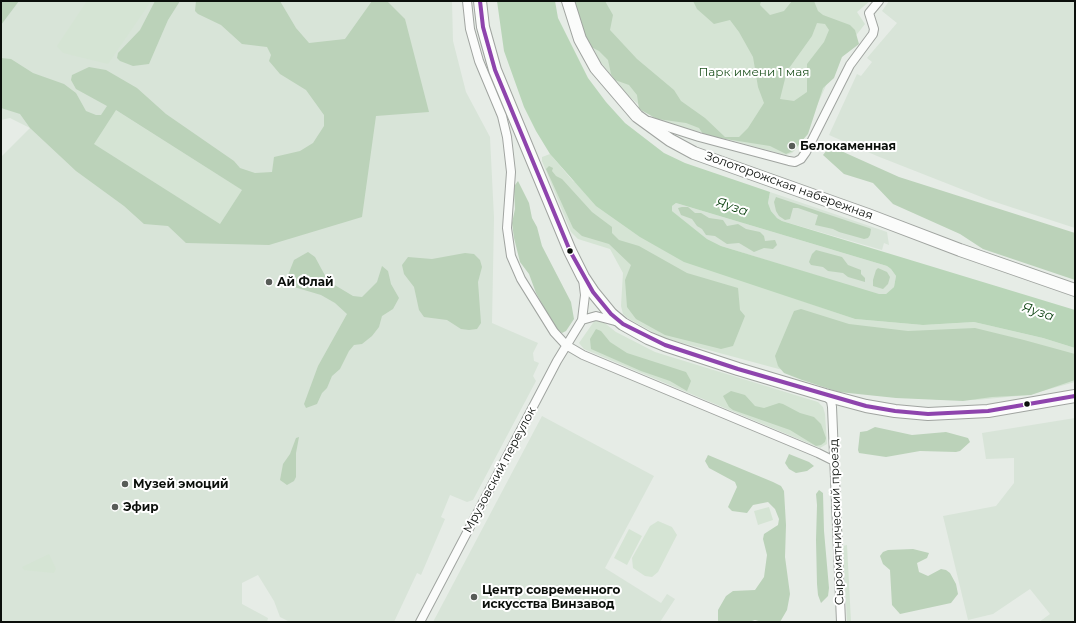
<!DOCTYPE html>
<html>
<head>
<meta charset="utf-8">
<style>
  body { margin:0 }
  #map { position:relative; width:1076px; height:623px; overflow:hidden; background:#e6ece6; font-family:Montserrat,sans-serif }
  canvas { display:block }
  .frame { position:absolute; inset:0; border:2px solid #0b0f0b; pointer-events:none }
</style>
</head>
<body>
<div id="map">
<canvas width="1076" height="623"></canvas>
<div class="frame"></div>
</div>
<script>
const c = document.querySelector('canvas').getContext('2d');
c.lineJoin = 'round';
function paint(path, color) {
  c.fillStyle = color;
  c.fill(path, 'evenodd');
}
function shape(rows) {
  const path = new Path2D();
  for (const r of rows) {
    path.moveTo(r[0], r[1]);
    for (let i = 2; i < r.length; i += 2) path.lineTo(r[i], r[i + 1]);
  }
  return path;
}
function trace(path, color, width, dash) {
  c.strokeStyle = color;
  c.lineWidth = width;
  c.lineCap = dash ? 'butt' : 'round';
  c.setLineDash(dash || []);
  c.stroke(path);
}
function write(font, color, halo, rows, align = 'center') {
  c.font = font + ' Montserrat,sans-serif';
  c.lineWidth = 4;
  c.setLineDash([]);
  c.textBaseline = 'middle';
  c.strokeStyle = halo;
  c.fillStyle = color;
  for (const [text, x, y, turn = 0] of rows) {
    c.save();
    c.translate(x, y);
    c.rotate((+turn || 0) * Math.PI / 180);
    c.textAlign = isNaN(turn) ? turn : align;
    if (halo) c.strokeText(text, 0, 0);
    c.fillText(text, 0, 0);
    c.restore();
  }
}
paint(shape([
  [1,1,452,1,453,41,466,92,490,137,494,218,492,323,538,343,533,353,534,361,539,363,533,376,536,381,473,500,467,502,450,495,441,517,445,519,421,575,417,573,394,622,290,622,280,617,274,601,258,575,242,583,242,604,268,618,267,622,1,622,1,157,30,128,10,118,1,120],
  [889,1,1075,1,1075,228,989,200,877,156,829,135,857,74,861,76,872,62,867,58,897,23,882,11],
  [770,192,887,232,889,245,884,243,882,250,782,221,777,218,771,211,768,203],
  [676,203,887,266,891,269,896,276,894,287,886,294,879,295,721,246,707,239,672,211,672,206],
  [542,416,654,476,605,568,661,603,667,594,675,599,660,622,433,622],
  [1075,418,1075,622,1039,622,1050,614,1030,589,993,614,968,620,943,516,996,506,1014,483,1014,458,986,459,982,433]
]), '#d8e4d8');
paint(shape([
  [87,1,151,1,108,64,63,53,57,46],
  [576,1,870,1,857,12,865,24,839,57,798,147,792,153,786,155,656,120,623,91,599,60,580,19],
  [115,110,242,190,220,224,94,144],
  [550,154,573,181,779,293,855,319,923,325,974,322,1043,338,1075,348,1075,382,1028,395,976,400,939,400,838,385,664,338,629,319,623,314,621,306,623,273,610,249,578,239,571,232,542,161,542,157],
  [595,320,601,320,616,332,655,352,818,402,823,407,825,414,827,444,820,448,584,349,579,343],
  [769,507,773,520,758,525,754,511],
  [658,521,672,527,677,535,658,572,652,577,645,576,633,568,632,558,650,526],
  [629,529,642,536,627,565,614,558],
  [847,545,851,622,847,622,843,546],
  [49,554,56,569,54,573,24,570,22,567]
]), '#d5e4d4');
paint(shape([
  [1,1,19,1,1,25],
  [155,1,180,1,168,20,149,64,133,66,120,61,117,58,118,53,140,30],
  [196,1,280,1,296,28,309,43,345,39,372,1,387,1,405,19,429,112,376,116,362,217,269,245,186,243,168,226,144,224,124,206,76,171,30,128,20,114,1,108,1,58,11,59,33,73,64,84,76,93,86,111,96,115,101,115,107,106,76,89,71,80,72,75,89,67,106,70,137,88,166,114,234,161,240,168,255,173,272,172,274,157,300,151,313,143,324,126,324,115,306,90,280,74,269,61,271,55,267,47,242,44,221,25,198,14,195,11],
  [116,110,242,190,220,224,94,144],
  [569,1,605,1,613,15,610,30,637,59,674,90,681,101,705,118,725,137,739,137,748,128,764,103,758,87,753,57,739,32,730,20,714,24,697,9,693,1,761,1,760,5,770,15,784,11,792,1,814,1,818,11,823,15,850,25,855,30,859,44,842,57,834,78,823,88,808,134,793,151,786,154,770,146,719,138,703,134,699,128,686,123,657,119,639,109,637,95,629,85,615,80,611,74,608,60,599,51,585,44],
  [817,23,825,24,829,30,824,42,807,64,807,92,794,101,780,99,787,71,812,36],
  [830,146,899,177,1075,233,1075,280,983,249,960,234,893,204,873,183,844,174,823,155],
  [549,166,553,168,552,171,556,176,562,179,592,212,612,227,612,233,619,240,639,246,687,273,738,288,740,310,745,316,733,346,721,349,665,335,636,319,627,307,625,280,631,265,609,244,582,236,573,228,546,169],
  [518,181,529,203,532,218,537,227,542,246,571,302,574,319,566,331,562,333,555,327,536,293,529,274,520,262,514,238,512,223,515,209,514,189,515,185],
  [776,197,869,228,871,229,870,235,868,238,864,239,839,232,833,229,815,225,818,215,798,208,793,208,790,219,785,220,779,216,776,211,774,202],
  [682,207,688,207,695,213,701,213,709,218,723,220,727,226,738,224,746,229,760,232,764,236,765,241,775,240,777,245,773,249,764,248,754,252,739,243,727,244,715,236,706,235,702,229,697,226,692,219,681,215,678,208],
  [816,250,842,257,848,265,861,270,861,274,865,278,865,282,848,277,843,273,828,271,823,267,811,265,809,262,812,254],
  [308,252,315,257,328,281,353,296,362,297,377,282,382,266,388,271,391,284,399,298,393,309,382,316,379,327,372,336,362,344,354,345,349,351,340,369,332,376,327,388,322,393,317,404,306,408,304,404,318,366,347,314,335,303,321,295,294,287,289,283,288,275,294,260],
  [465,253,474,254,480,260,482,267,478,282,481,323,477,329,469,330,461,329,447,320,424,317,419,310,414,287,404,274,402,265,408,257,432,259],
  [878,268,887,272,890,277,888,284,883,289,873,286,873,280,876,270],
  [801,309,849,324,908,331,975,328,1024,340,1075,354,1075,380,1031,395,992,397,963,401,896,398,839,392,802,380,784,373,778,366,775,356,794,311],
  [596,329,601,331,610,342,627,353,686,372,691,381,687,391,670,381,641,371,591,349,590,339],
  [731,391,745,395,755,406,764,408,779,403,783,404,800,413,814,417,821,424,826,438,825,442,821,445,816,446,790,430,733,410,729,407,723,396],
  [875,427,912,435,946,432,968,438,970,442,960,451,956,452,920,451,886,457,859,453,858,450,860,432,867,431],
  [299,437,296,453,296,477,294,481,287,485,280,480,283,464,290,454,296,438],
  [789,454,809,462,814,466,807,471,796,473,789,469,785,463],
  [708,455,773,482,781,486,784,491,786,525,785,557,790,594,787,610,780,622,762,622,755,620,749,622,718,622,718,610,726,596,733,591,755,590,764,577,767,555,763,539,764,534,778,525,779,519,775,509,768,502,753,505,747,513,732,511,728,507,737,487,735,482,709,468,705,461],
  [819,490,823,493,824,531,829,588,828,596,821,603,818,595,817,584,816,540,817,505,816,494],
  [913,549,929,553,927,558,917,563,919,572,928,576,941,569,946,570,950,573,956,584,958,594,951,603,900,614,892,605,890,570,883,564,880,556,883,552,888,550]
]), '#bbd2b9');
paint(shape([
  [497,1,555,1,558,18,588,78,606,102,625,123,664,153,685,163,770,192,768,203,771,211,777,218,782,221,1075,310,1075,348,1043,338,974,322,923,325,855,319,684,262,640,237,596,206,550,154,536,131,524,107,504,51],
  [676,203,887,266,891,269,896,276,894,287,886,294,879,294,721,246,707,239,672,211,672,206]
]), '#b9d5b8');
const minor = shape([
  [467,1,470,29,479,61,502,116,507,137,511,172,507,228,511,256,521,279,554,332,566,345,583,355,818,453,834,461],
  [649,121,699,137,789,161,795,162,801,159,806,152,850,65,873,34,874,29,869,13,879,1],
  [582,320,596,316,615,321],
  [825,395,831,401,832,407,841,622],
  [420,622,557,361,582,320,585,295,583,279]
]);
const secondary = shape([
  [480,1,483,27,495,70,570,251,583,277,593,292,611,314,623,324,648,338,665,345,738,369,825,395,866,406,895,411,928,414,988,411,1075,396],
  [568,1,580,39,596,68,637,116,670,140,694,153,868,215,960,250,1075,290]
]);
trace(minor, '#a0a4a0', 10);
trace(secondary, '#a0a4a0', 14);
trace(minor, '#fbfcfb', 8);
trace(secondary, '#fbfcfb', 12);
trace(shape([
  [480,1,483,27,495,70,570,251,593,292,611,314,623,324,665,345,738,369,866,406,895,411,928,414,988,411,1075,396]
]), '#8e44ad', 4);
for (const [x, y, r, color] of [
  [792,146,4,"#585c58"],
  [570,251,3.5,"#0b0f0b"],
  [269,282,4,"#585c58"],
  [1027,404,3.5,"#0b0f0b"],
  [125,484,4,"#585c58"],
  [115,507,4,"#585c58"],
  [474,597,4,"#585c58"]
]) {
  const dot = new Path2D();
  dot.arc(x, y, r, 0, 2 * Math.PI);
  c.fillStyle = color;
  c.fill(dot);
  trace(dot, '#fff', 1.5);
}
write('12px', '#205321', '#fff', [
  ["Парк имени 1 мая",754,72]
]);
write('bold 12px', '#0b0f0b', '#fff', [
  ["Белокаменная",800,146],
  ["Ай Флай",277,282],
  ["Музей эмоций",133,484],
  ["Эфир",123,507],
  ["Центр современного",482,590],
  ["искусства Винзавод",482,604]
], 'left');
write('12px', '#0b0f0b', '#fff', [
  ["Золоторожская набережная",789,186,20],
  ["Мрузовский переулок",500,470,-62],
  ["Сыромятнический проезд",837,522,-92]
]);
write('italic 13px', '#0c4210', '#fff', [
  ["Яуза",732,207,19],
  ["Яуза",1038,312,19]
]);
</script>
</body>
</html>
